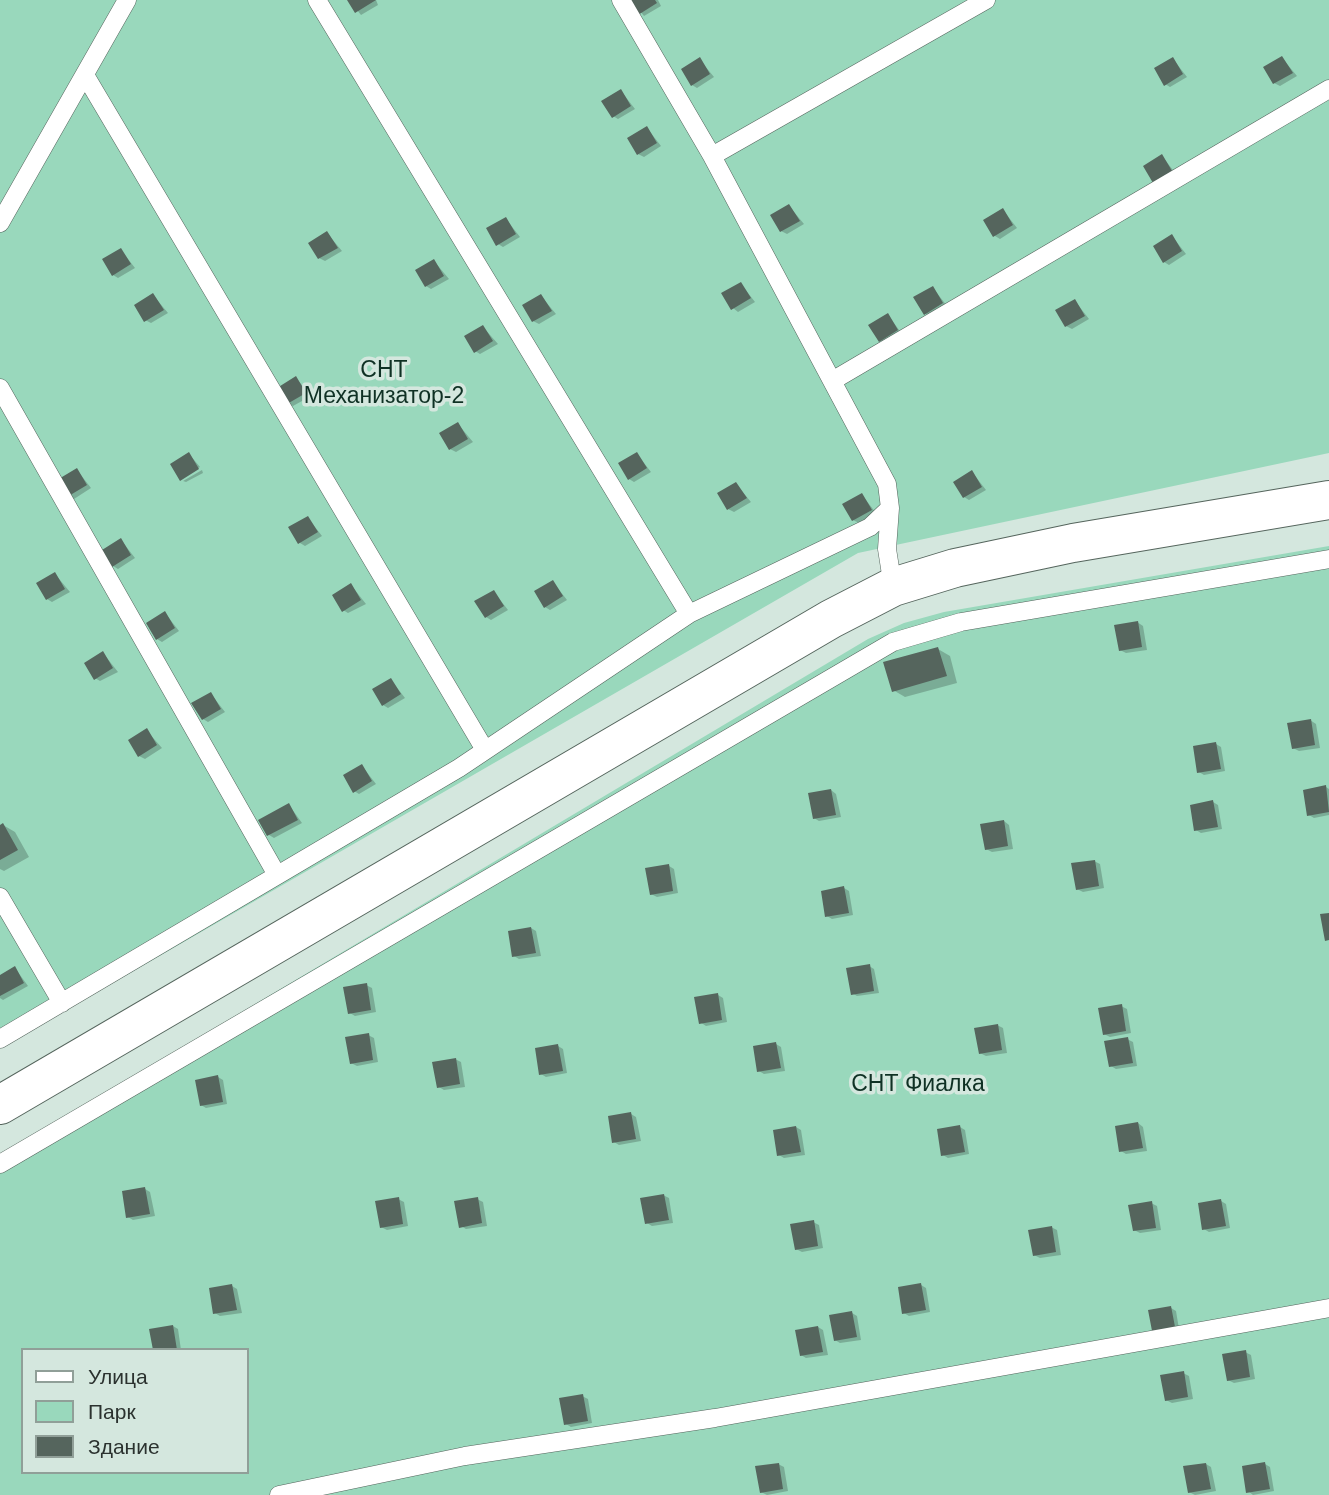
<!DOCTYPE html>
<html>
<head>
<meta charset="utf-8">
<style>
  body { margin:0 }
  #map { position:relative; width:1329px; height:1495px; overflow:hidden; background:#d4e7de; font-family:Helvetica,sans-serif }
  canvas { display:block }
  .legend { position:absolute; left:21px; top:1348px; width:228px; height:126px; box-sizing:border-box; background:#d4e7de; border:2px solid #909f98; margin:0; padding:9px 12px; list-style:none; font-size:21px; color:#2b322f }
  .legend li { display:flex; align-items:center; gap:14px; height:35px }
  .legend b { width:35px; border:2px solid #909f98 }
</style>
</head>
<body>
<div id="map">
<canvas width="1329" height="1495"></canvas>
<ul class="legend">
<li><b style="height:9px;background:#fff"></b>Улица</li>
<li><b style="height:19px;background:#99d8bc"></b>Парк</li>
<li><b style="height:19px;background:#55655d"></b>Здание</li>
</ul>
</div>
<script>
const c = document.querySelector('canvas').getContext('2d');
c.lineJoin = 'round';
function paint(path, color) {
  c.fillStyle = color;
  c.fill(path, 'evenodd');
}
function shape(rows) {
  const path = new Path2D();
  for (const r of rows) {
    path.moveTo(r[0], r[1]);
    for (let i = 2; i < r.length; i += 2) path.lineTo(r[i], r[i + 1]);
  }
  return path;
}
function trace(path, color, width, dash) {
  c.strokeStyle = color;
  c.lineWidth = width;
  c.lineCap = dash ? 'butt' : 'round';
  c.setLineDash(dash || []);
  c.stroke(path);
}
function write(font, color, halo, rows, align = 'center') {
  c.font = font + ' Helvetica,sans-serif';
  c.lineWidth = 7;
  c.setLineDash([]);
  c.textBaseline = 'middle';
  c.strokeStyle = halo;
  c.fillStyle = color;
  for (const [text, x, y, turn = 0] of rows) {
    c.save();
    c.translate(x, y);
    c.rotate((+turn || 0) * Math.PI / 180);
    c.textAlign = isNaN(turn) ? turn : align;
    if (halo) c.strokeText(text, 0, 0);
    c.fillText(text, 0, 0);
    c.restore();
  }
}
paint(shape([
  [0,0,1329,0,1329,453,858,553,0,1048],
  [1329,546,1329,1495,0,1495,0,1156,868,639,904,623,944,612],
  [23,1350,247,1350,247,1472,23,1472]
]), '#99d8bc');
paint(shape([
  [349,0,376,0,378,5,361,15],
  [631,0,658,0,661,6,644,16],
  [1282,58,1297,76,1280,86,1274,83],
  [1173,59,1187,77,1170,87,1165,84],
  [700,60,714,77,697,88,692,85],
  [621,91,635,109,618,119,613,116],
  [647,128,661,146,644,157,638,154],
  [1162,156,1176,174,1159,184],
  [789,206,804,224,787,234,781,231],
  [1003,210,1017,228,1000,239,995,236],
  [506,219,520,237,503,247,498,244],
  [327,233,342,251,325,261,319,258],
  [1172,236,1186,254,1169,265,1164,262],
  [121,250,135,268,118,278,113,275],
  [434,261,449,279,431,289,426,286],
  [741,284,755,302,738,312,733,308],
  [933,288,947,306,930,316,925,313],
  [153,295,168,313,151,323,145,320],
  [541,296,556,314,539,324,533,321],
  [1075,301,1089,319,1072,329,1066,326],
  [888,315,902,334,885,344,880,340],
  [483,327,498,344,480,354,475,351],
  [296,378,311,396,293,406,288,403],
  [458,424,473,442,456,452,450,449],
  [189,454,200,467,181,478],
  [637,454,651,472,634,482,629,479],
  [77,470,91,488,74,499,68,496],
  [202,470,203,473,186,482,183,481],
  [972,472,986,490,969,500,964,497],
  [736,484,751,502,734,512,728,509],
  [862,495,876,513,859,523,853,520],
  [308,518,322,536,305,546,300,543],
  [121,540,135,558,118,569,113,566],
  [55,574,70,592,52,602,47,599],
  [553,582,567,600,550,610,545,607],
  [351,585,366,604,348,613,343,610],
  [494,592,508,610,491,620,486,617],
  [165,613,179,631,162,642,157,639],
  [1137,622,1143,626,1147,650,1126,653,1120,650],
  [938,649,950,656,957,683,905,697,893,690],
  [103,653,118,672,100,681,95,678],
  [391,680,405,698,388,708,383,705],
  [211,694,225,712,208,722,203,719],
  [1310,720,1316,724,1320,748,1299,751,1293,748],
  [147,731,162,748,145,759,139,756],
  [1216,744,1221,747,1225,771,1204,775,1199,772],
  [362,766,376,784,359,794,354,791],
  [1326,787,1329,789,1329,815,1314,818,1309,815],
  [831,790,836,794,841,817,819,821,814,818],
  [1213,802,1218,805,1222,829,1201,833,1196,830],
  [289,805,302,823,274,838,269,835],
  [1004,821,1009,825,1013,849,992,852,986,849],
  [3,825,15,832,29,857,4,871,0,869,0,827],
  [1094,861,1100,864,1104,888,1083,892,1077,889],
  [669,866,674,869,678,893,657,897,651,894],
  [844,888,849,891,853,915,832,919,827,916],
  [531,928,536,931,541,956,519,959,514,956],
  [869,966,874,969,879,993,857,996,852,993],
  [15,968,28,986,3,1000,0,998,0,977],
  [366,985,372,988,376,1012,355,1016,350,1013],
  [718,995,723,998,727,1022,706,1026,700,1022],
  [1121,1006,1127,1009,1131,1033,1110,1037,1104,1034],
  [997,1025,1003,1028,1007,1053,986,1056,980,1053],
  [368,1035,374,1038,378,1062,357,1066,351,1063],
  [1127,1039,1133,1042,1137,1066,1116,1069,1111,1066],
  [776,1044,781,1047,785,1071,764,1074,759,1071],
  [558,1046,563,1049,567,1073,546,1077,541,1074],
  [455,1059,461,1062,465,1087,444,1090,439,1087],
  [218,1077,223,1080,227,1104,206,1108,201,1105],
  [631,1114,636,1117,641,1141,619,1145,614,1142],
  [1138,1123,1143,1127,1147,1151,1126,1154,1121,1151],
  [796,1127,801,1130,805,1155,784,1158,779,1155],
  [960,1127,965,1130,969,1154,948,1158,943,1155],
  [145,1189,150,1192,155,1216,133,1220,128,1217],
  [663,1195,669,1198,673,1223,652,1226,647,1223],
  [398,1199,404,1202,408,1226,387,1230,381,1227],
  [477,1199,483,1202,487,1226,466,1229,461,1226],
  [1221,1201,1226,1204,1230,1228,1209,1232,1204,1229],
  [1151,1203,1157,1206,1161,1230,1140,1233,1134,1230],
  [813,1222,819,1225,823,1248,802,1252,796,1249],
  [1051,1227,1057,1230,1061,1255,1040,1258,1034,1255],
  [921,1285,926,1288,930,1312,909,1316,904,1313],
  [232,1286,237,1289,242,1313,220,1316,215,1313],
  [1171,1308,1176,1311,1180,1335,1160,1338],
  [852,1313,857,1316,861,1340,840,1343,835,1340],
  [173,1326,178,1329,181,1350,155,1350],
  [818,1327,823,1330,828,1355,806,1358,801,1355],
  [1245,1352,1251,1355,1255,1379,1234,1383,1228,1380],
  [1183,1373,1189,1376,1193,1399,1172,1403,1166,1400],
  [582,1396,588,1399,592,1423,571,1427,566,1424],
  [778,1464,784,1467,788,1491,767,1495,761,1492],
  [1206,1464,1211,1467,1216,1491,1195,1495,1189,1492],
  [1265,1464,1270,1467,1274,1491,1253,1495,1248,1491]
]), '#0003');
paint(shape([
  [347,0,376,0,355,13],
  [629,0,655,0,657,3,638,15],
  [1282,56,1293,73,1273,84,1263,67],
  [700,57,710,74,691,86,681,69],
  [1173,57,1183,74,1164,86,1154,68],
  [621,89,631,106,612,118,601,101],
  [647,126,657,143,637,155,627,138],
  [1162,154,1172,171,1153,183,1143,166],
  [789,204,800,221,780,232,770,215],
  [1003,208,1013,225,993,237,983,220],
  [506,217,516,234,496,246,486,228],
  [327,231,338,248,318,259,308,243],
  [1172,234,1182,251,1163,263,1153,246],
  [121,248,131,264,112,276,102,259],
  [434,259,444,276,425,287,415,270],
  [741,282,751,298,731,310,721,293],
  [933,286,943,303,924,315,913,297],
  [153,293,164,310,144,322,134,305],
  [541,294,552,311,532,322,522,305],
  [1075,299,1085,316,1065,327,1055,310],
  [888,313,898,330,879,342,868,325],
  [483,325,493,341,474,353,464,336],
  [296,376,306,393,287,404,277,388],
  [458,422,468,439,449,450,439,433],
  [189,452,199,469,180,481,170,464],
  [637,452,647,468,628,480,618,463],
  [77,468,87,485,67,497,57,480],
  [972,470,982,487,963,498,953,482],
  [736,482,747,498,727,510,717,493],
  [862,493,872,510,852,521,842,504],
  [308,516,318,532,298,544,288,527],
  [121,538,131,555,112,567,102,550],
  [55,572,65,589,46,600,36,583],
  [553,580,563,596,544,608,534,591],
  [351,583,361,600,342,612,332,595],
  [494,590,504,606,485,618,474,601],
  [165,611,175,628,156,640,146,623],
  [1138,621,1142,647,1119,651,1114,625],
  [938,647,947,676,892,692,883,662],
  [103,651,113,668,94,680,84,663],
  [391,678,401,694,382,706,372,689],
  [211,692,221,709,202,720,191,703],
  [1311,719,1315,745,1292,749,1287,723],
  [147,728,157,745,138,757,128,740],
  [1216,742,1221,769,1197,773,1193,746],
  [362,764,372,781,353,793,343,775],
  [1326,785,1329,812,1307,816,1303,790],
  [831,789,836,815,813,819,808,793],
  [1213,800,1218,827,1194,831,1190,805],
  [289,803,298,820,267,836,258,820],
  [1004,820,1008,846,985,850,980,824],
  [3,823,18,850,0,860,0,825],
  [1095,860,1099,886,1076,890,1071,863],
  [669,864,673,891,650,895,645,868],
  [844,886,849,913,825,917,821,891],
  [1329,913,1329,940,1325,941,1320,914],
  [531,927,536,953,512,957,508,931],
  [870,964,874,991,851,995,846,968],
  [15,966,24,983,0,996,0,975],
  [367,983,371,1010,348,1014,343,987],
  [718,993,722,1020,699,1024,694,997],
  [1122,1004,1126,1031,1103,1035,1098,1008],
  [998,1024,1002,1050,979,1054,974,1028],
  [369,1033,373,1060,350,1064,345,1037],
  [1128,1037,1133,1063,1109,1067,1104,1041],
  [776,1042,781,1068,757,1072,753,1046],
  [558,1044,563,1071,539,1075,535,1048],
  [456,1058,460,1084,437,1088,432,1062],
  [218,1075,223,1102,200,1106,195,1080],
  [631,1112,636,1139,612,1143,608,1116],
  [1138,1122,1143,1148,1119,1152,1115,1126],
  [960,1125,965,1152,941,1156,937,1129],
  [796,1126,801,1152,777,1156,773,1130],
  [145,1187,150,1214,126,1218,122,1191],
  [664,1194,669,1220,645,1224,640,1198],
  [399,1197,403,1224,380,1228,375,1201],
  [478,1197,482,1223,459,1228,454,1201],
  [1221,1199,1226,1226,1202,1230,1198,1203],
  [1152,1201,1156,1228,1133,1231,1128,1205],
  [814,1220,818,1246,795,1250,790,1224],
  [1052,1226,1056,1252,1033,1256,1028,1230],
  [921,1283,926,1310,902,1314,898,1287],
  [232,1284,237,1310,213,1314,209,1288],
  [1171,1306,1176,1332,1153,1336,1148,1310],
  [852,1311,857,1337,834,1341,829,1315],
  [173,1325,177,1350,153,1350,149,1329],
  [818,1326,823,1352,800,1356,795,1330],
  [1246,1350,1250,1377,1227,1381,1222,1354],
  [1184,1371,1188,1397,1165,1401,1160,1375],
  [583,1394,588,1421,564,1425,559,1398],
  [1265,1462,1270,1489,1246,1493,1242,1466],
  [779,1463,783,1489,760,1493,755,1466],
  [1206,1463,1211,1489,1188,1493,1183,1466]
]), '#55655d');
const service = shape([
  [317,0,689,614],
  [85,75,485,750],
  [712,156,986,0],
  [0,223,127,0],
  [832,381,1329,89],
  [0,388,277,875],
  [890,508,887,549,893,587],
  [0,897,62,1003],
  [0,1039,459,768,689,614,870,527,890,508,887,484,832,381,712,156,621,0],
  [0,1164,893,642,961,622,1329,559],
  [279,1495,465,1456,715,1418,1329,1308]
]);
const tertiary = shape([
  [0,1105,831,619,893,587,955,568,1073,543,1329,500]
]);
trace(service, '#55655d', 19);
trace(tertiary, '#55655d', 40);
trace(service, '#fff', 18);
trace(tertiary, '#fff', 38);
write('23px', '#0f3124', '#d4e7de', [
  ["СНТ",384,371],
  ["Механизатор-2",384,397],
  ["СНТ Фиалка",918,1085]
]);
</script>
</body>
</html>
